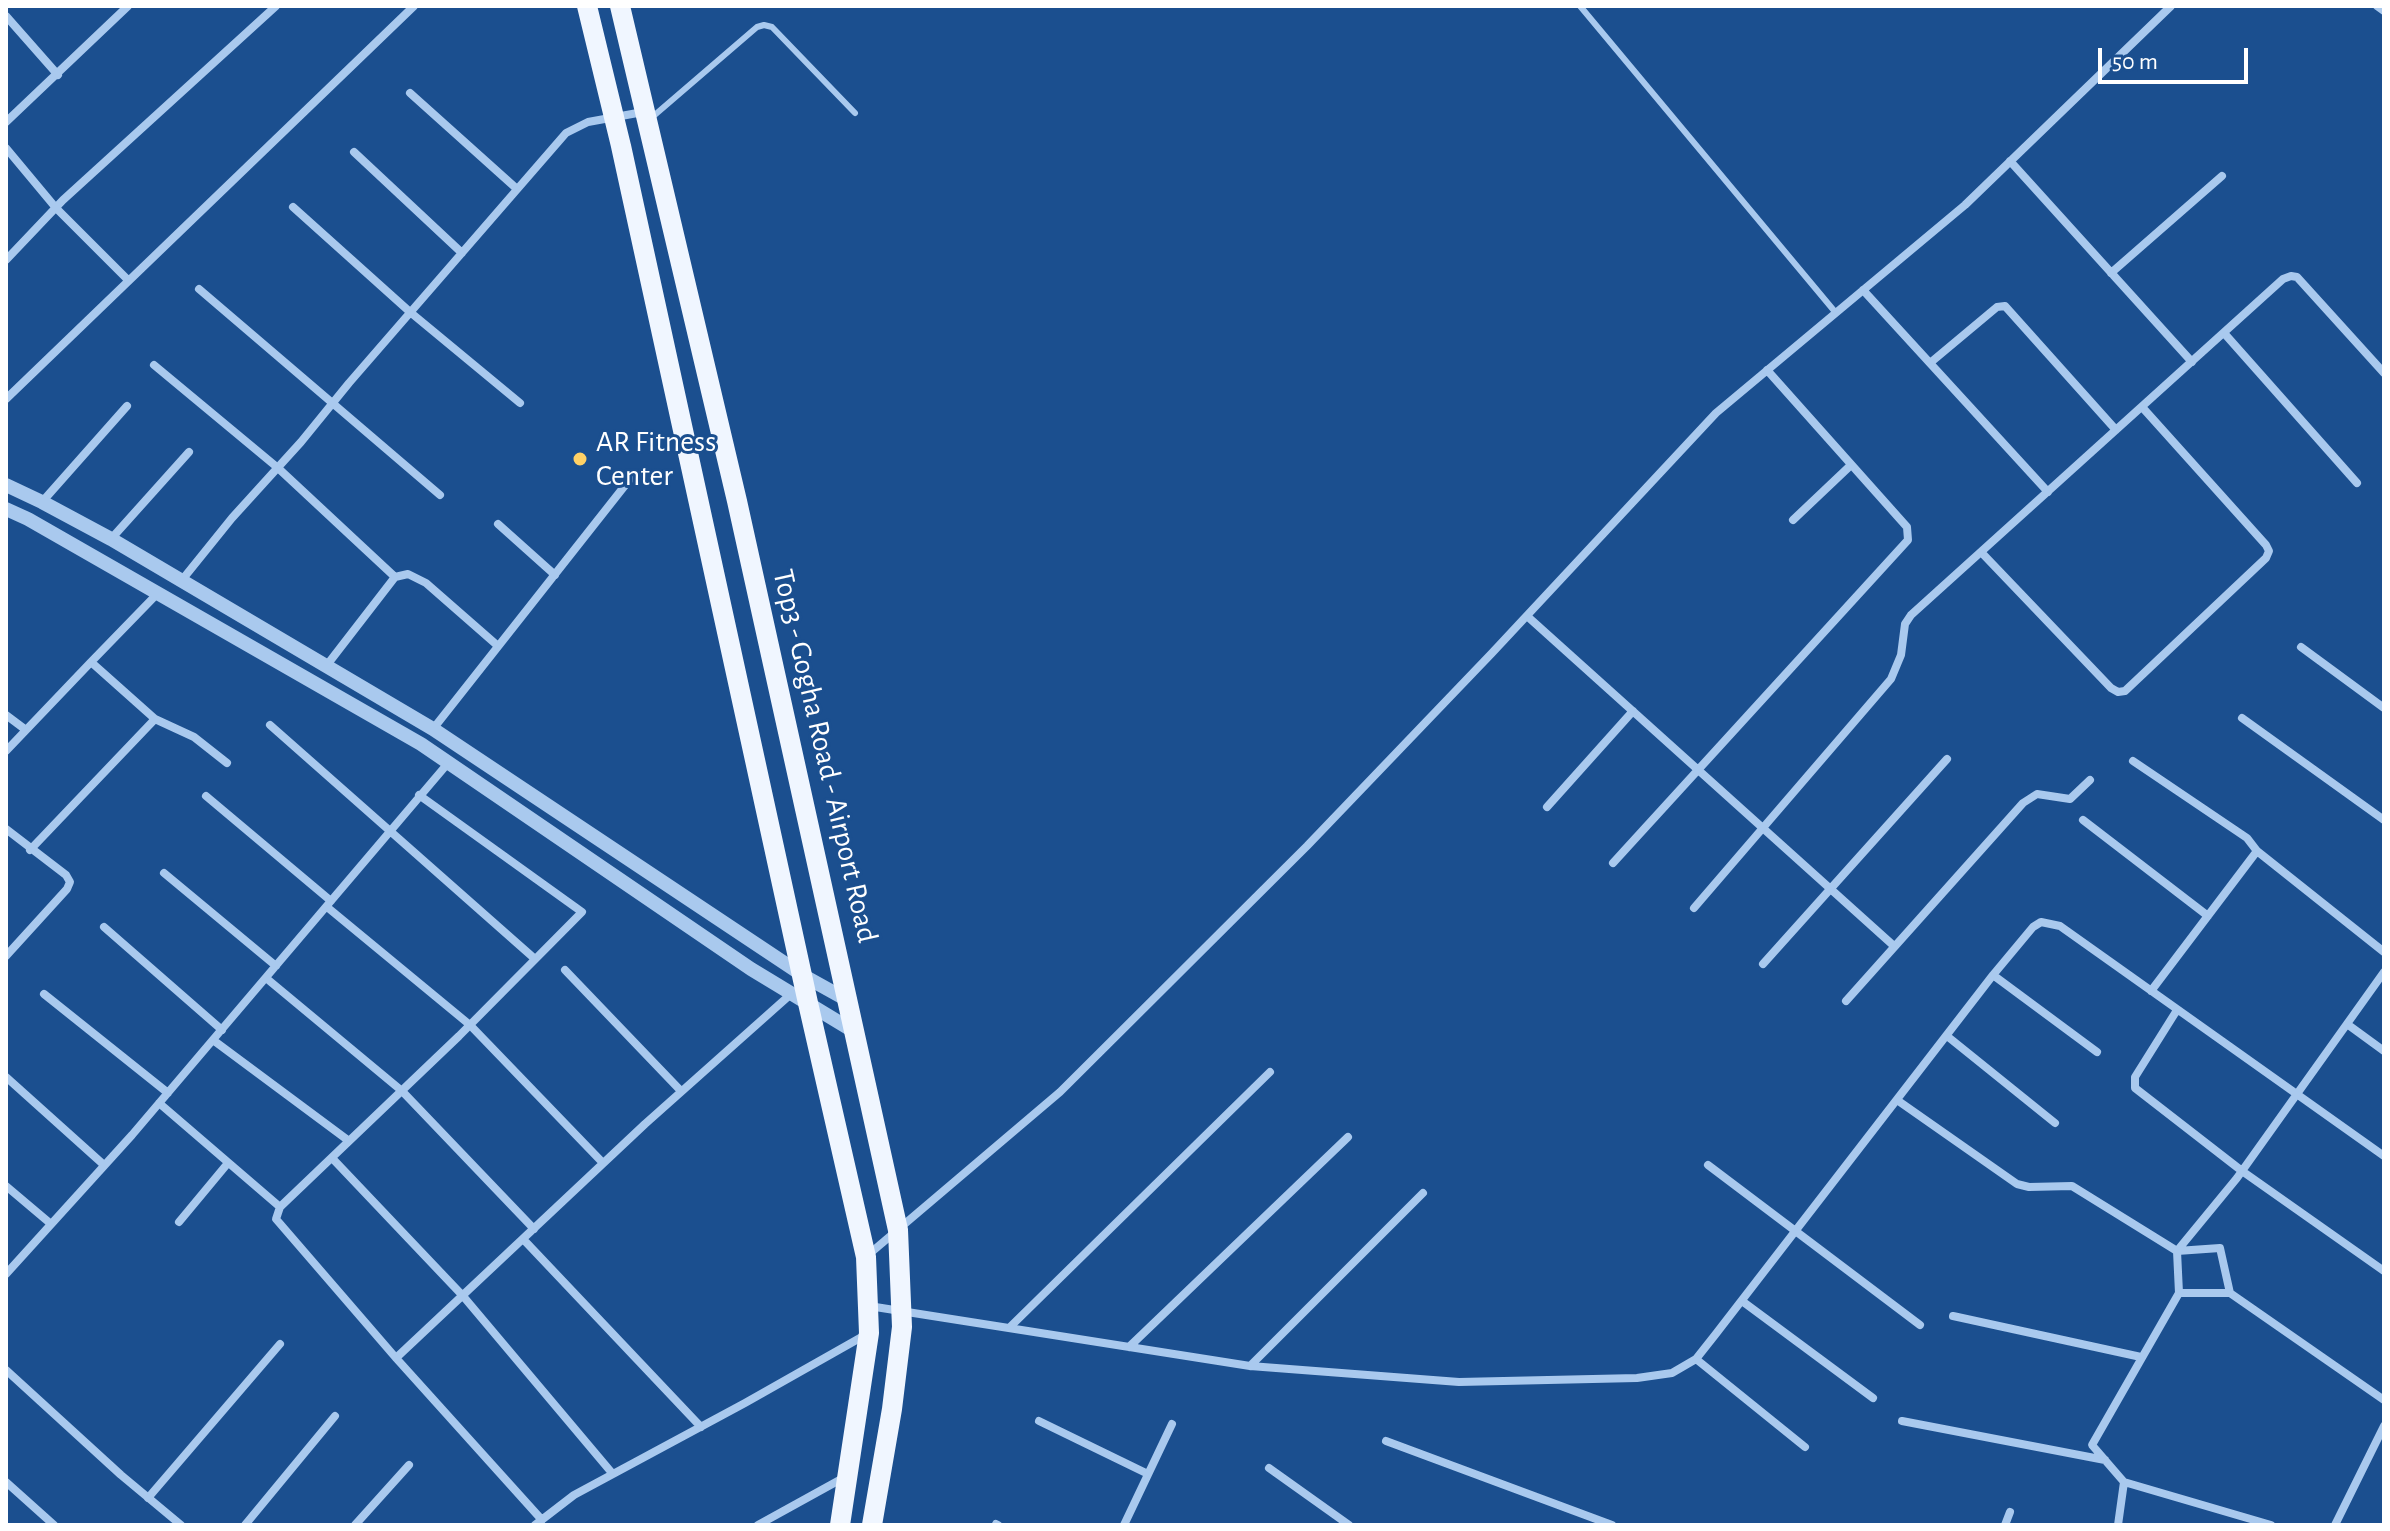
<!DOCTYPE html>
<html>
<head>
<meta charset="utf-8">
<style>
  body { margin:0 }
  #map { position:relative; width:2390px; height:1531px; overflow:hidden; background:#1b4f8f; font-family:"Alegreya Sans",sans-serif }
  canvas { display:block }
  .frame { position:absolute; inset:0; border:8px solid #fff; pointer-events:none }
  .scale { position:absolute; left:2098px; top:48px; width:150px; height:36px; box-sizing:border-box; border:4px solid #fff; border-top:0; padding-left:10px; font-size:24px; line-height:28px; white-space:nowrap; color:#fff; -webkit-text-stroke:6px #1b4f8f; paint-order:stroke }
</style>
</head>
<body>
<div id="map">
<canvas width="2390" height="1531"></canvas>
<div class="frame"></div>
<div class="scale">50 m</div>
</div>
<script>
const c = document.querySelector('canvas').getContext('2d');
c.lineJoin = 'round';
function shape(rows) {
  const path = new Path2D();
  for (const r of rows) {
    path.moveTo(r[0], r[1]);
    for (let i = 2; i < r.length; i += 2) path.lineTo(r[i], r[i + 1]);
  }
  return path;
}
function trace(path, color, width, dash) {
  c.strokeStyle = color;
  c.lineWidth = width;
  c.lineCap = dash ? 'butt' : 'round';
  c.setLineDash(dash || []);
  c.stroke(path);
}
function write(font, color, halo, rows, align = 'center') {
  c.font = font + ' "Alegreya Sans",sans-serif';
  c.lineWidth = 6;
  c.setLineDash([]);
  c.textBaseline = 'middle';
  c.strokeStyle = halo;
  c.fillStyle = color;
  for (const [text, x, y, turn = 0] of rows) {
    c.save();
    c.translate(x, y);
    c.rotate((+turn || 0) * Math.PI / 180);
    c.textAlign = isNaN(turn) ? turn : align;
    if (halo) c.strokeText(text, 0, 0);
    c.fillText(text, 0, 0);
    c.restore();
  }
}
trace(shape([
  [1580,6,1836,313],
  [650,119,757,27,764,25,772,27,855,113]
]), '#a9c9ee', 6);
trace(shape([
  [2377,6,2384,11],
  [6,16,58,75],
  [410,93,517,189],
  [6,122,128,6],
  [6,148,56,208,128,280],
  [354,152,462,253],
  [2010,161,2192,362],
  [293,207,410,312,520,403],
  [6,260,63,200,276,6],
  [2111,273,2222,176],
  [199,289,440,495],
  [1863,290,2048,492],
  [2224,333,2357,483],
  [1930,363,1997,307,2005,306,2116,430],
  [154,365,278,468,395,577,327,665],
  [6,399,414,6],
  [42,502,127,406],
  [1793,520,1851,465],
  [498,524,555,575],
  [111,539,189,452],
  [1981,552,2111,688,2118,692,2125,691,2266,558,2269,551,2266,545,2142,407],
  [395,577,408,574,426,583,498,646],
  [182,580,232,518,301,442,349,383,566,133,588,122,643,112],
  [1527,616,1894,946],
  [2301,647,2384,708],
  [6,715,26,730],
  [2242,718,2384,820],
  [155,719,194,737,227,763],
  [270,725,535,959],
  [433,729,634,474],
  [6,751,91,662],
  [2133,761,2247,838,2257,851],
  [419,795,582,912,459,1036,280,1207,276,1219,396,1358,542,1520],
  [206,796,331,901],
  [1547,807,1633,711],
  [2083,820,2208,916],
  [6,829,66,875,70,882,67,889,6,956],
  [30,850,155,719,91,662,158,593],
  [1613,863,1908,540,1907,527,1767,370],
  [164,873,276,966],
  [327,907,470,1025,603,1163],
  [1694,908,1891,679,1901,655,1905,624,1911,615,2283,279,2291,276,2297,277,2384,373],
  [104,927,222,1030],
  [1763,964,1947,759],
  [565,970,681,1091],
  [1993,975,2097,1052],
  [266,978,402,1091,534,1229],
  [2151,991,2257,851,2384,952],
  [44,994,168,1093],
  [1846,1001,2023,803,2037,794,2070,799,2090,780],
  [2177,1010,2135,1077,2135,1088,2242,1171,2384,1271],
  [2347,1024,2384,1051],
  [1947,1036,2055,1123],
  [213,1040,349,1141],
  [6,1077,104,1165],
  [1897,1100,2017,1184,2029,1187,2072,1186,2177,1251,2220,1248,2230,1293],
  [159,1103,280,1207],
  [332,1158,463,1296,612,1473],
  [1708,1165,1920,1325],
  [6,1186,51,1224],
  [179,1222,228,1163],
  [523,1239,701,1427],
  [868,1255,1060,1092,1307,846,1492,653,1716,413,1965,205,2171,6],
  [6,1274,132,1135,449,762],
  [2179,1293,2230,1293,2384,1400],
  [1742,1301,1873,1398],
  [869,1306,1250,1366,1459,1382,1637,1378,1672,1373,1696,1359,1715,1335,1993,975,2033,927,2041,922,2060,926,2384,1156],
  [1953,1316,2141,1357],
  [1009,1328,1270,1072],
  [1129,1347,1348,1137],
  [396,1358,645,1124,791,994],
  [1696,1359,1805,1447],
  [1250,1366,1423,1193],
  [6,1370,121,1475,181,1525],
  [1039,1421,1148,1474],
  [1902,1421,2105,1460],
  [1386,1441,1612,1525],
  [1269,1468,1349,1525],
  [6,1482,54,1525],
  [2124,1482,2271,1525],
  [148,1498,280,1344],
  [996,1524,998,1525],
  [245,1525,335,1416],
  [355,1525,409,1465],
  [535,1525,574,1495,745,1403,867,1334],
  [758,1525,845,1477],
  [1124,1525,1172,1424],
  [2005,1525,2010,1512],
  [2118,1525,2124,1482,2092,1445,2179,1293,2177,1251,2237,1178,2384,972],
  [2335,1525,2384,1426]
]), '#a9c9ee', 8);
trace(shape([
  [6,485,42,502,111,539,433,729,804,976,849,1001],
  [6,509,28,519,421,744,751,969,855,1032]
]), '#a9c9ee', 14);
trace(shape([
  [587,6,621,146,808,1003,866,1257,869,1333,840,1525],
  [620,6,737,501,898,1230,902,1327,892,1409,872,1525]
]), '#f0f6ff', 20);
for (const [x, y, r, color] of [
  [580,459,8,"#ffd166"]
]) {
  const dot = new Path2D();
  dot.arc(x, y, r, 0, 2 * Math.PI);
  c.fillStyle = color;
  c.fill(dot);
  trace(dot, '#1b4f8f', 3);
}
write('30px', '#fff', '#1b4f8f', [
  ["AR Fitness",596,442],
  ["Center",596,476]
], 'left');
write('30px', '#fff', '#1b4f8f', [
  ["Top3 - Gogha Road - Airport Road",825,756,77]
]);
</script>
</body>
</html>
